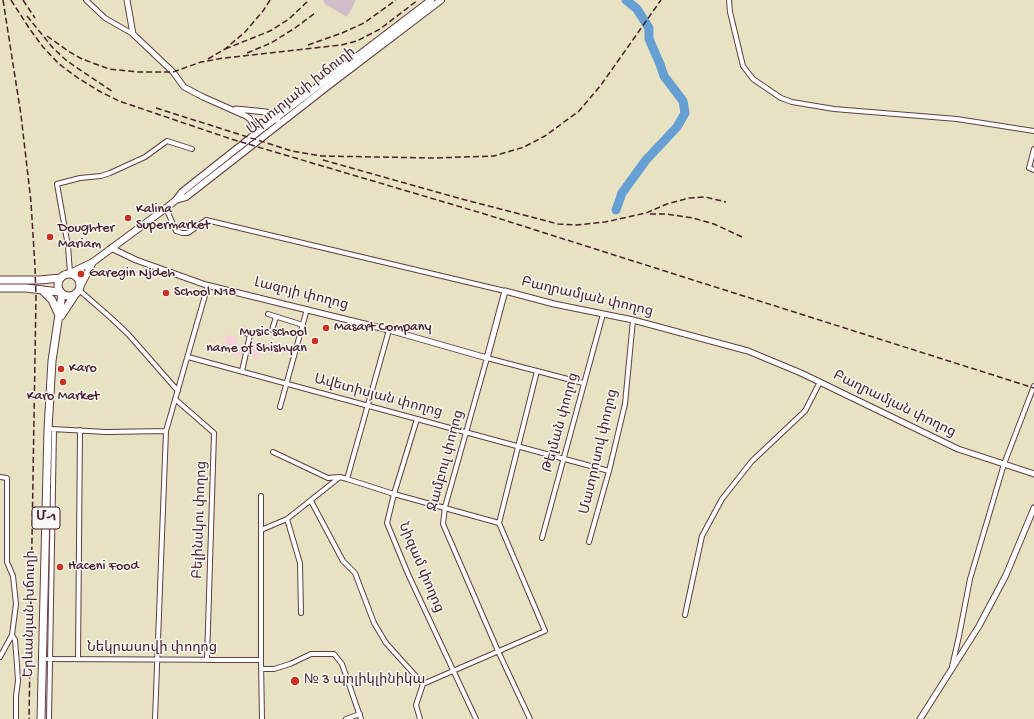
<!DOCTYPE html>
<html>
<head>
<meta charset="utf-8">
<style>
  body { margin:0 }
  canvas { display:block; background:#e7e2c1 }
</style>
</head>
<body>
<canvas width="1034" height="719"></canvas>
<script>
const c = document.querySelector('canvas').getContext('2d');
c.lineJoin = 'round';
function paint(path, color) {
  c.fillStyle = color;
  c.fill(path, 'evenodd');
}
function shape(rows) {
  const path = new Path2D();
  for (const r of rows) {
    if (r.length === 3) {
      path.moveTo(r[0] + r[2], r[1]);
      path.arc(r[0], r[1], r[2], 0, 2 * Math.PI);
      continue;
    }
    path.moveTo(r[0], r[1]);
    for (let i = 2; i < r.length; i += 2) path.lineTo(r[i], r[i + 1]);
  }
  return path;
}
function trace(path, color, width, dash) {
  c.strokeStyle = color;
  c.lineWidth = width;
  c.lineCap = dash ? 'butt' : 'round';
  c.setLineDash(dash || []);
  c.stroke(path);
}
function write(font, color, halo, rows, align = 'center') {
  c.font = font + ' "Gochi Hand","Noto Sans Armenian",sans-serif';
  c.lineWidth = 3;
  c.setLineDash([]);
  c.textBaseline = 'middle';
  c.strokeStyle = halo;
  c.fillStyle = color;
  for (const [text, x, y, turn = 0] of rows) {
    c.save();
    c.translate(x, y);
    c.rotate((+turn || 0) * Math.PI / 180);
    c.textAlign = isNaN(turn) ? turn : align;
    if (halo) c.strokeText(text, 0, 0);
    c.fillText(text, 0, 0);
    c.restore();
  }
}
paint(shape([
  [227,334,238,337,236,343,252,347,254,341,263,343,259,359,252,357,253,350,243,348,241,357,231,355,233,346,224,344]
]), '#f6cfd7');
paint(shape([
  [323,0,356,0,347,17,325,4]
]), '#d1bdc9');
trace(shape([
  [616,210,622,193,646,160,677,127,685,113,683,101,664,76,660,64,649,39,649,28,637,9,626,0]
]), '#659fd4', 9);
const minor = shape([
  [86,0,105,18,133,34],
  [729,0,730,12,743,66,753,79,781,98,792,102,834,109,957,119,1034,131],
  [1034,149,1029,168,1034,170],
  [166,208,176,231,182,233,188,233,206,220,505,291],
  [70,273,68,246,57,184,80,178,101,176,110,173,145,157,167,141,192,149],
  [79,290,110,317,128,334,178,391],
  [268,314,303,325],
  [272,330,276,317],
  [188,357,609,471],
  [242,371,250,335,247,334],
  [175,399,214,433,207,660],
  [280,407,307,309],
  [417,419,394,494,387,523,408,574,476,719],
  [52,429,106,432,166,431],
  [273,452,328,478,339,477],
  [0,477,7,478,7,562,13,576,16,604,12,635,0,657],
  [347,479,394,494,499,523],
  [261,496,261,660,262,719],
  [311,501,343,561,355,573,374,623,386,643,423,684],
  [287,519,300,563,301,613],
  [261,530,287,519,340,477,347,479,389,330],
  [542,538,603,314],
  [589,542,609,471,625,404,633,320],
  [685,615,702,536,722,499,752,461,805,411,820,382],
  [12,635,15,640,17,665,18,681,16,696,16,719],
  [43,659,261,660],
  [78,659,80,430],
  [952,667,959,636,970,579,1004,464,1034,386],
  [261,669,274,669,290,664,311,654,334,654,342,664,361,719],
  [423,684,545,631,499,523,537,371],
  [49,719,54,429],
  [155,719,166,431,208,285],
  [346,719,360,714],
  [420,719,416,705,423,684],
  [530,719,498,651,443,524,445,507,487,358,583,383]
]);
const tertiary = shape([
  [127,0,133,34,173,72,184,87,203,97,246,116,250,119,254,126,254,135],
  [236,109,266,112,272,114,278,121],
  [111,248,136,260,206,285,389,330,487,358,505,291,554,304,633,320,748,351,801,373,958,449,1034,474],
  [920,719,979,626,1006,575,1034,508]
]);
const secondary = shape([
  [176,200,186,197,332,83,441,0],
  [70,273,93,262],
  [80,287,93,262,166,208,176,200,182,192,254,135,431,0]
]);
const trunk = shape([
  [69,285,11],
  [0,280,40,280,60,278],
  [0,288,26,288,59,292],
  [42,290,52,300,58,313],
  [61,316,76,293],
  [41,719,48,429,52,361,62,294]
]);
trace(minor, '#623c42', 6);
trace(tertiary, '#623c42', 7);
trace(secondary, '#623c42', 8);
trace(trunk, '#623c42', 9);
trace(minor, '#fff', 4);
trace(tertiary, '#fff', 5);
trace(secondary, '#fff', 6);
trace(trunk, '#fff', 7);
trace(shape([
  [3,0,21,115,31,202,35,267,36,297,29,719],
  [11,0,29,28,43,47,59,64,78,78,99,91,119,101,231,139,488,215,1034,388],
  [23,0,35,18],
  [27,16,53,48,67,61,113,92],
  [47,36,68,51,82,59,109,69,138,72,173,72,201,62,224,58,341,45,357,41,380,29,418,0],
  [308,45,342,33,364,23,396,0],
  [225,49,270,31,289,19,309,0],
  [247,53,271,43,295,28,315,13],
  [208,59,225,49,245,32,263,11,270,0],
  [156,108,292,151,321,156,434,158,494,156,524,147,545,136,579,111,601,85,661,0],
  [323,160,458,198,558,224,576,225,605,222,646,213,667,204,689,198,705,197,726,202],
  [650,214,666,214,693,218,714,224,742,237]
]), '#4a1f2b', 1.5, [6, 3]);
for (const [x, y, r, color] of [
  [128,218,4,"#c8321e"],
  [50,237,4,"#c8321e"],
  [81,274,4,"#c8321e"],
  [166,293,4,"#c8321e"],
  [326,328,4,"#c8321e"],
  [315,341,4,"#c8321e"],
  [61,369,4,"#c8321e"],
  [63,382,4,"#c8321e"],
  [60,567,4,"#c8321e"],
  [295,681,5,"#c8321e"]
]) {
  const dot = new Path2D();
  dot.arc(x, y, r, 0, 2 * Math.PI);
  c.fillStyle = color;
  c.fill(dot);
  trace(dot, '#f6f6f2', 1.5);
}
for (const [x, y, w] of [
  [46,518,28]
]) {
  const box = new Path2D();
  box.roundRect(x - w / 2, y - 11, w, 22, 3);
  c.fillStyle = '#f6f6f2';
  c.fill(box);
  trace(box, '#4a1f2b', 1);
}
write('bold 13px', '#4a1f2b', null, [
  ["Մ-1",46,518]
]);
write('14px', '#4a1f2b', '#f6f6f2', [
  ["Ախուրյանի խճուղի",302,92,-38],
  ["Լազոյի փողոց",301,295,14],
  ["Բաղրամյան փողոց",587,298,13],
  ["Ավետիսյան փողոց",378,397,15],
  ["Բաղրամյան փողոց",894,405,26],
  ["Թելման փողոց",562,423,-75],
  ["Մատրոսով փողոց",600,452,-77],
  ["Ջամբուլ փողոց",447,461,-75],
  ["Բելինսկու փողոց",201,520,-88],
  ["Նիզամ փողոց",420,568,67],
  ["Երևանյան խճուղի",31,614,-89],
  ["Նեկրասովի փողոց",152,649]
]);
write('14px', '#4a1f2b', '#f6f6f2', [
  ["Kalina",136,210],
  ["Supermarket",136,226],
  ["Doughter",58,229],
  ["Mariam",58,245],
  ["Garegin Njdeh",89,274],
  ["School N18",174,293],
  ["Masart Company",334,328],
  ["Music school",307,333,"right"],
  ["name of Shishyan",307,349,"right"],
  ["Karo",69,369],
  ["Karo Market",63,397,"center"],
  ["Haceni Food",68,567],
  ["№ 3 պոլիկլինիկա",304,681]
], 'left');
</script>
</body>
</html>
